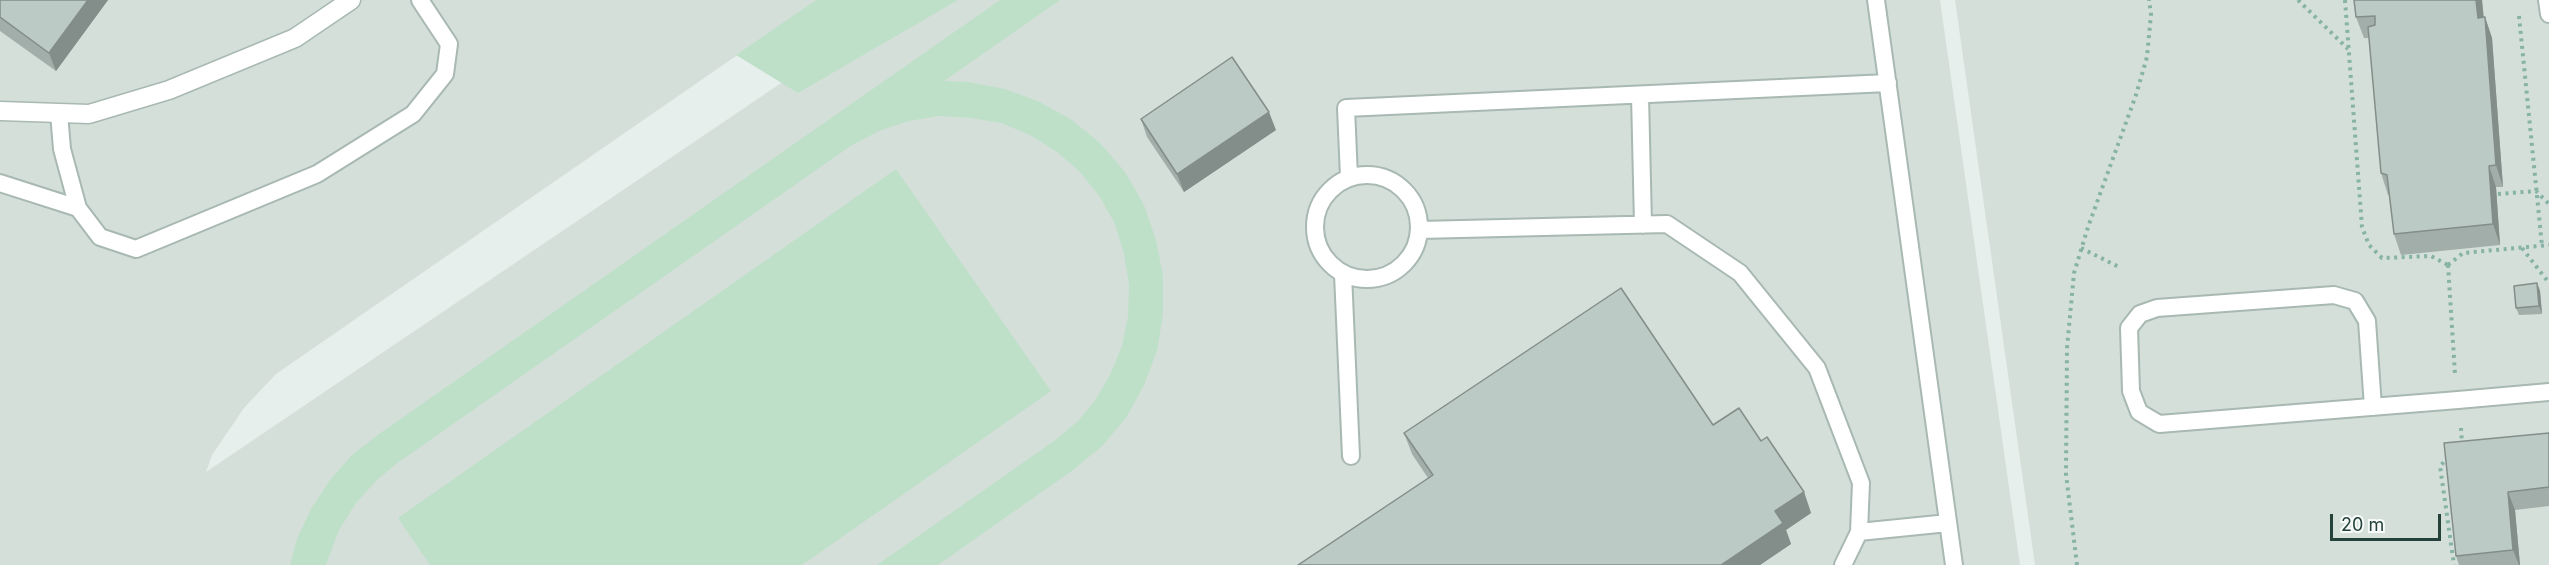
<!DOCTYPE html>
<html>
<head>
<meta charset="utf-8">
<style>
  body { margin:0 }
  #map { position:relative; width:2549px; height:565px; overflow:hidden; background:#e6efeb; font-family:Inter,sans-serif }
  canvas { display:block }
  .scale { position:absolute; left:2330px; top:514px; width:111px; height:27px; box-sizing:border-box; border:3px solid #24423a; border-top:0; padding-left:8px; font-size:18px; line-height:21px; white-space:nowrap; color:#24423a; -webkit-text-stroke:4px #f7fbf9; paint-order:stroke }
</style>
</head>
<body>
<div id="map">
<canvas width="2549" height="565"></canvas>
<div class="scale">20 m</div>
</div>
<script>
const c = document.querySelector('canvas').getContext('2d');
c.lineJoin = 'round';
function paint(path, color) {
  c.fillStyle = color;
  c.fill(path, 'evenodd');
}
function shape(rows) {
  const path = new Path2D();
  for (const r of rows) {
    if (r.length === 3) {
      path.moveTo(r[0] + r[2], r[1]);
      path.arc(r[0], r[1], r[2], 0, 2 * Math.PI);
      continue;
    }
    path.moveTo(r[0], r[1]);
    for (let i = 2; i < r.length; i += 2) path.lineTo(r[i], r[i + 1]);
  }
  return path;
}
function trace(path, color, width, dash) {
  c.strokeStyle = color;
  c.lineWidth = width;
  c.lineCap = dash ? 'butt' : 'round';
  c.setLineDash(dash || []);
  c.stroke(path);
}
paint(shape([
  [0,0,817,0,276,374,244,408,212,455,206,472,904,0,1940,0,2020,565,0,565],
  [1955,0,2549,0,2549,565,2035,565]
]), '#d4dfda');
paint(shape([
  [816,0,958,0,798,93,736,55],
  [1000,0,1060,0,944,81,968,82,1005,89,1040,102,1072,120,1101,144,1125,172,1144,205,1156,240,1163,276,1163,314,1157,351,1144,385,1126,418,1102,446,1073,470,938,565,877,565,1054,441,1078,421,1094,402,1110,375,1122,346,1128,316,1129,285,1124,254,1115,224,1100,197,1080,172,1057,152,1030,135,1001,123,971,118,939,116,909,121,879,131,852,145,396,464,377,480,356,503,339,530,326,565,290,565,297,539,311,509,330,480,352,455,379,434],
  [896,169,1051,391,802,565,430,565,398,518]
]), '#bfe0c8');
const service = shape([
  [1876,0,1954,565],
  [2547,0,2549,14],
  [1640,95,1643,225],
  [59,113,62,149,78,208,100,237,136,249,317,174,413,114,445,74,449,44,420,0],
  [1367,227,52],
  [1349,177,1346,108,1888,83],
  [0,183,78,208],
  [1420,230,1667,224,1740,273,1817,368,1861,483,1859,532,1843,565],
  [1343,274,1351,456],
  [2373,407,2367,321,2355,301,2334,295,2157,308,2140,314,2129,328,2131,391,2139,412,2159,424,2458,400,2549,392],
  [1859,532,1948,523]
]);
const minor = shape([
  [0,111,89,114,169,90,295,38,351,0]
]);
trace(service, '#a8b8b2', 20);
trace(minor, '#a8b8b2', 21);
trace(shape([
  [2298,0,2348,49],
  [2345,0,2362,227,2369,245,2382,258,2431,256,2448,265],
  [2519,16,2542,246],
  [2498,194,2536,191,2549,204],
  [2081,248,2121,268],
  [2522,248,2549,283],
  [2448,265,2455,374],
  [2448,265,2463,253,2549,245],
  [2461,428,2462,444],
  [2449,457,2440,466,2454,565],
  [2077,565,2066,474,2067,348,2074,273,2088,227,2136,95,2147,57,2151,14,2149,0]
]), '#86b3a5', 4, [3, 4.5]);
trace(service, '#fff', 16);
trace(minor, '#fff', 18);
paint(shape([
  [0,0,108,0,56,71,0,31],
  [2354,0,2482,0,2484,17,2485,17,2492,38,2503,187,2496,187,2500,245,2401,255,2394,234,2389,195,2388,195,2381,173,2369,38,2364,38,2356,17],
  [1141,119,1276,130,1184,192,1147,137],
  [2537,283,2540,291,2542,314,2519,315,2516,308],
  [1713,425,1761,441,1804,492,1811,513,1786,530,1791,544,1760,565,1298,565,1428,478,1412,454,1404,433],
  [2549,433,2549,506,2515,510,2520,565,2459,565,2456,556]
]), '#a1aea9');
paint(shape([
  [88,0,108,0,56,71,49,53],
  [2476,0,2482,0,2485,39,2478,18],
  [2485,17,2492,38,2503,187,2496,165],
  [1269,112,1276,130,1184,192,1177,174],
  [2489,166,2496,187,2500,245,2493,224],
  [2537,283,2540,291,2542,314,2539,306],
  [1804,492,1811,513,1786,530,1791,544,1760,565,1721,565,1775,511],
  [2508,492,2515,510,2520,565,2519,565,2513,550]
]), '#838d89');
const building = shape([
  [0,0,88,0,49,53,0,17,0,0],
  [2354,0,2476,0,2478,18,2485,17,2496,165,2489,166,2493,224,2394,234,2387,175,2381,173,2368,27,2375,25,2375,16,2356,17,2354,0],
  [1232,57,1269,112,1177,174,1141,119,1232,57],
  [2537,283,2539,306,2516,308,2514,286,2537,283],
  [1621,288,1713,425,1739,408,1761,441,1767,437,1804,492,1775,511,1783,523,1721,565,1298,565,1433,475,1404,433,1621,288],
  [2549,433,2549,487,2508,492,2513,550,2456,556,2444,443,2549,433]
]);
paint(building, '#bbcac4');
trace(building, '#838d89', 1.5);
</script>
</body>
</html>
